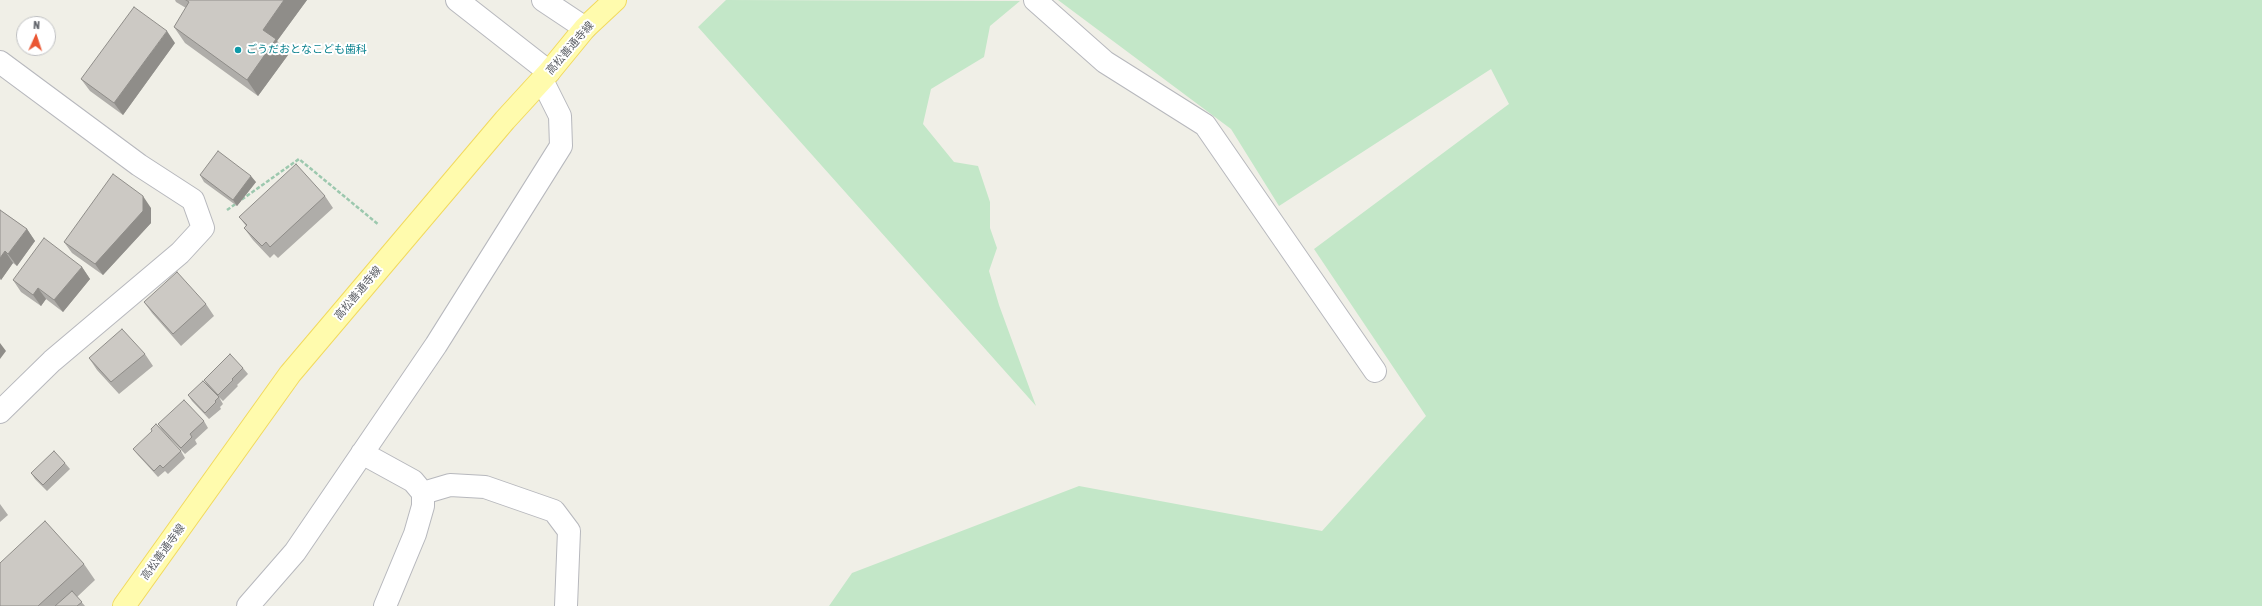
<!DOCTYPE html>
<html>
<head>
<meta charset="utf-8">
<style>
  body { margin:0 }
  #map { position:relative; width:2262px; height:606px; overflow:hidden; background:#f0efe7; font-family:"Asap Condensed",sans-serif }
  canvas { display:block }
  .north { position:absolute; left:16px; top:16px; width:40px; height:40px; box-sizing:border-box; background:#fff; border:1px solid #bfc0c2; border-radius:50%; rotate:3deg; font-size:11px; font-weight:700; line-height:16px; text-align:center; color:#5e6167 }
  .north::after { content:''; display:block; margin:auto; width:14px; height:18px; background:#ea5733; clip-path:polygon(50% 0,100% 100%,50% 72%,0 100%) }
</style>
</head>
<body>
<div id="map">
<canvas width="2262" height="606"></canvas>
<div class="north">N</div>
</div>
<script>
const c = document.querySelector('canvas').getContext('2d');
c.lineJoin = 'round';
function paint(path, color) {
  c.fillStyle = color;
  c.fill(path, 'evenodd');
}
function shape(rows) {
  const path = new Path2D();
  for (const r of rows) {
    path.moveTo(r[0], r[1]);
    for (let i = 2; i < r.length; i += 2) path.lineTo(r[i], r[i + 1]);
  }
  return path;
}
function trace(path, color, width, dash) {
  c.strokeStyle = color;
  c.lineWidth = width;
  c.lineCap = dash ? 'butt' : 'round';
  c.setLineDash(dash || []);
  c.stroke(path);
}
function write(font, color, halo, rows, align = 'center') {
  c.font = font + ' "Asap Condensed","Noto Sans JP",sans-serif';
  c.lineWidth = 4;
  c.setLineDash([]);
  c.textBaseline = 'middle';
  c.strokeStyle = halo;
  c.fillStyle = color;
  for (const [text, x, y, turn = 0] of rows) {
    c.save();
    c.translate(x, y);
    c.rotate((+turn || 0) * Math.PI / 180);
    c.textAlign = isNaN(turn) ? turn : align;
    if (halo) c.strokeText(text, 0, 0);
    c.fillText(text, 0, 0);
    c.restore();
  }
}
paint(shape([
  [726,0,1020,1,990,26,984,57,931,89,923,124,954,162,978,166,990,202,990,228,997,248,989,271,999,305,1036,406,698,27],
  [1058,0,2262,0,2262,606,829,606,852,573,1079,486,1322,531,1426,416,1314,249,1509,104,1491,69,1279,206,1231,129]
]), '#c3e7c8');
const minor = shape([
  [457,0,549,72],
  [543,0,585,28],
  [1035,0,1105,62,1205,125,1375,371],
  [0,62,139,165,193,200,203,228,180,253,52,361,0,412],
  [362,453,413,481,423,493,423,506,415,534,385,606],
  [423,493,450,485,485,487,554,511,569,531,566,606],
  [248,606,295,552,436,345,561,146,560,116,542,80]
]);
const major = shape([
  [124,606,290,374,505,120,549,72,585,28,615,0]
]);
trace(minor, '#b7b8bd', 24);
trace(major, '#f2da5e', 24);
trace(shape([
  [227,210,299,159,379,225]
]), '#9cc8ae', 2.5, [4, 2]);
trace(minor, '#fff', 22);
trace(major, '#fffbad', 22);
paint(shape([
  [175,0,307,0,277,41,288,55,258,96,185,43,174,27,186,8,176,2],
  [175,43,123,115,90,91,81,79],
  [200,175,256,182,237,206,204,182],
  [325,196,333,208,278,258,274,254,270,258,253,240,244,228,246,226,239,217],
  [151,208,151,223,103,275,72,253,64,242],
  [0,210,27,229,35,241,17,266,13,263,1,280,0,279],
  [82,267,90,279,63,312,46,299,41,306,21,292,13,280],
  [144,302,206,304,214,316,181,346,152,313],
  [145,354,153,366,119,394,97,370,89,358],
  [243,368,248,374,237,385,238,386,223,401,208,386,204,380],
  [188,395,219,397,223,404,220,407,221,409,209,419,192,401],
  [204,421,208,428,195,440,197,444,185,454,162,430,158,424],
  [133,449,181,451,185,458,168,474,165,471,158,477,138,455],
  [65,463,70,469,47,491,35,479,31,473],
  [0,504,8,515,0,522],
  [84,564,95,580,77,597,85,606,0,606]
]), '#afada9');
paint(shape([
  [284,0,307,0,277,41,288,55,258,96,247,80,263,30],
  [167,31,175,43,123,115,114,103],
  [251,176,256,182,237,206,233,200],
  [143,196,151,208,151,223,103,275,95,264],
  [27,229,35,241,17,266,8,254],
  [5,251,13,263,1,280,0,278,0,258],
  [82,267,90,279,63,312,54,300],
  [38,288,46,299,41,306,33,295],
  [0,343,6,351,0,359]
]), '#8f8d89');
const building = shape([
  [186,0,284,0,263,30,276,39,247,80,174,27,189,2,186,0],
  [134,7,167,31,114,103,81,79,134,7],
  [218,151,251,176,233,200,200,175,218,151],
  [296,164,325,196,270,247,266,242,262,246,244,228,247,225,239,217,296,164],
  [113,174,143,196,143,211,95,264,64,242,113,174],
  [0,210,27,229,8,254,5,251,0,258,0,210],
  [44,238,82,267,54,300,38,288,33,295,13,280,44,238],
  [177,272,206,304,173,334,144,302,177,272],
  [122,329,145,354,111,382,89,358,122,329],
  [230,354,243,368,232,379,233,380,218,395,204,380,230,354],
  [203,381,219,397,215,401,216,402,205,413,188,395,203,381],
  [184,400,204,421,190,434,192,437,181,448,158,424,184,400],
  [156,424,181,451,163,468,160,465,154,471,133,449,152,431,151,429,156,424],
  [54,451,65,463,43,485,31,473,54,451],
  [45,521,84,564,38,606,0,606,0,563,45,521],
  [72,591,82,602,77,606,55,606,72,591]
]);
paint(building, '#ccc9c4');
trace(building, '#8f8d89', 1);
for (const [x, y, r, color] of [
  [238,50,4,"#0f9aa8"]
]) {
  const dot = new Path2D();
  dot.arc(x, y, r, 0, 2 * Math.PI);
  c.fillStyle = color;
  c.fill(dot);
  trace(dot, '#fff', 1.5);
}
write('11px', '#5e6167', '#fff', [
  ["高松善通寺線",570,48,-49],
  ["高松善通寺線",358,293,-50],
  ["高松善通寺線",163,552,-54]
]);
write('11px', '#0d838f', '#fff', [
  ["ごうだおとなこども歯科",246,50]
], 'left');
</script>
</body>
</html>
